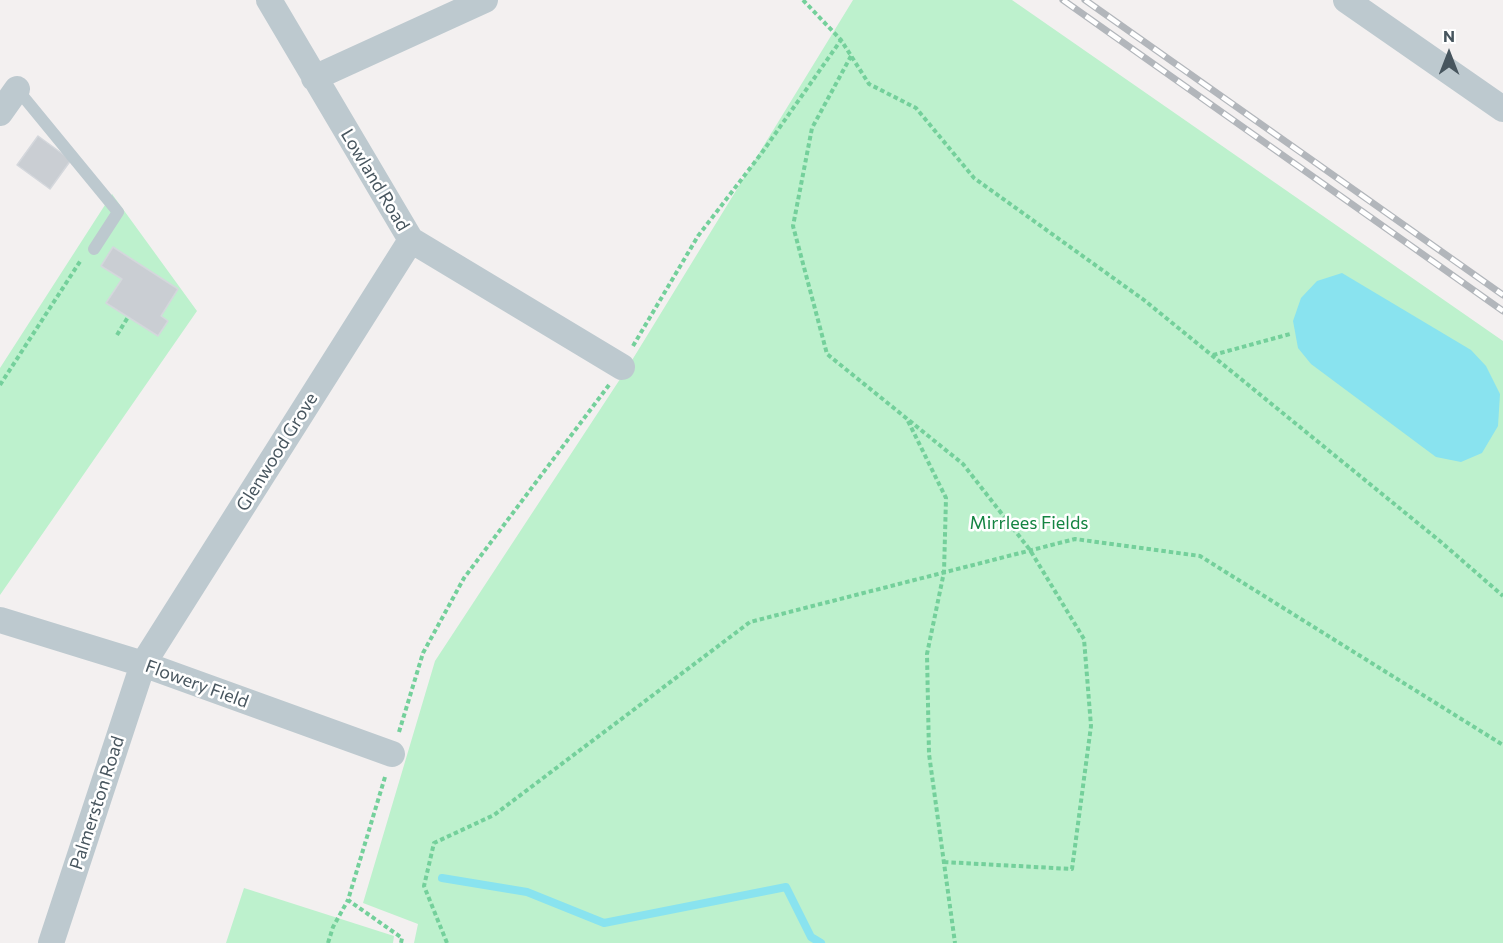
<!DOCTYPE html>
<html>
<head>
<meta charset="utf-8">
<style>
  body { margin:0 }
  #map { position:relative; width:1503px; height:943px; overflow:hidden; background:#f3f0f0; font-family:Commissioner,sans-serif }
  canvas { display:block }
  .north { position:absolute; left:1419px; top:24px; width:60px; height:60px; -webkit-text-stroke:4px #fff; paint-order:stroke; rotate:0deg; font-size:16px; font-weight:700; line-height:24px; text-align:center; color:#47555e }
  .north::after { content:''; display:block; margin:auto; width:21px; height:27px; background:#47555e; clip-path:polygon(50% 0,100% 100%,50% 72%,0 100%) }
</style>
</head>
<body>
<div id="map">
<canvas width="1503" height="943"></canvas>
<div class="north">N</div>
</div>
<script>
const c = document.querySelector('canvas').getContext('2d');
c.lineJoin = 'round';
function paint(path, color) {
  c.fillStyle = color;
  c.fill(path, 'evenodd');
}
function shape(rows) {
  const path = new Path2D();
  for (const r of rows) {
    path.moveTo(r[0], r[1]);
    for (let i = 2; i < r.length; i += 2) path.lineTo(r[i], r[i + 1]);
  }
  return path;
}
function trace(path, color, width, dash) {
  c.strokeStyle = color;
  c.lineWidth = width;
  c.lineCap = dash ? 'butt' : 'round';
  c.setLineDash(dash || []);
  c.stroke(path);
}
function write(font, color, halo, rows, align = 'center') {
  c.font = font + ' Commissioner,sans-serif';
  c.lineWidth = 5;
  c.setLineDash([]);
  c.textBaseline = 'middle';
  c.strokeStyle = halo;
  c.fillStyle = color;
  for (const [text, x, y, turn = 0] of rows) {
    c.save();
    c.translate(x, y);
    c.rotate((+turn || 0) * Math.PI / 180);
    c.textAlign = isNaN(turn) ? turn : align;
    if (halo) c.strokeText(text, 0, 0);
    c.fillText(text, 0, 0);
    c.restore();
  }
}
paint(shape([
  [853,0,1012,0,1503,341,1503,943,414,943,418,924,363,903,435,661,626,370],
  [112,194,197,311,0,595,0,368],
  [244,888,394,936,393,943,226,943]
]), '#bdf1cd');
paint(shape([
  [1342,273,1471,350,1486,366,1500,394,1498,426,1482,453,1461,462,1436,457,1311,364,1298,348,1293,321,1301,298,1317,281]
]), '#89e3ef');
trace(shape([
  [442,878,527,892,604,923,786,887,811,937,821,943]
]), '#89e3ef', 8);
const building = shape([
  [38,136,71,160,50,189,17,165,38,136],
  [113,247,178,289,161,316,168,321,158,336,106,303,122,279,101,266,113,247]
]);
paint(building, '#caced3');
trace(building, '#d4d7dc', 1.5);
trace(shape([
  [803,0,841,40,869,84,916,108,974,178,1144,300,1441,542,1503,596],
  [851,56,812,128,793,226,827,354,963,464,1030,550,1084,639,1091,726,1072,869,943,862],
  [117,335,128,317],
  [633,346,698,236,761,154,841,40],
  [1213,355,1290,334],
  [0,385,81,260],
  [908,421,946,498,944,572,927,654,929,754,955,943],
  [399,732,423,653,464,578,609,385],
  [385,777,348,900,402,938,401,943],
  [328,943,333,927,348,900],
  [447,943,424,886,434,843,494,815,750,622,1075,539,1200,556,1503,745]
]), '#74d09b', 4, [4.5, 3]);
trace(shape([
  [17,89,118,212,94,249]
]), '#bdc9cf', 12);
trace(shape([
  [269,0,411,240,622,367],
  [1346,0,1503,109],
  [314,78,485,0],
  [0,113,17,89],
  [0,620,143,664,392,754],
  [51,943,143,664,411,240]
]), '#bdc9cf', 26);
const rail = shape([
  [1063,0,1503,311],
  [1085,0,1503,295]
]);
trace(rail, '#b2b6bb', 7);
trace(rail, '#fff', 4.5, [14]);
write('18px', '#47555e', '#fff', [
  ["Lowland Road",375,180,59],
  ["Glenwood Grove",277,452,-58],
  ["Flowery Field",197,684,20],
  ["Palmerston Road",97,803,-72]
]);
write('18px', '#148442', '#fff', [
  ["Mirrlees Fields",1029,523]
]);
</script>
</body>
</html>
